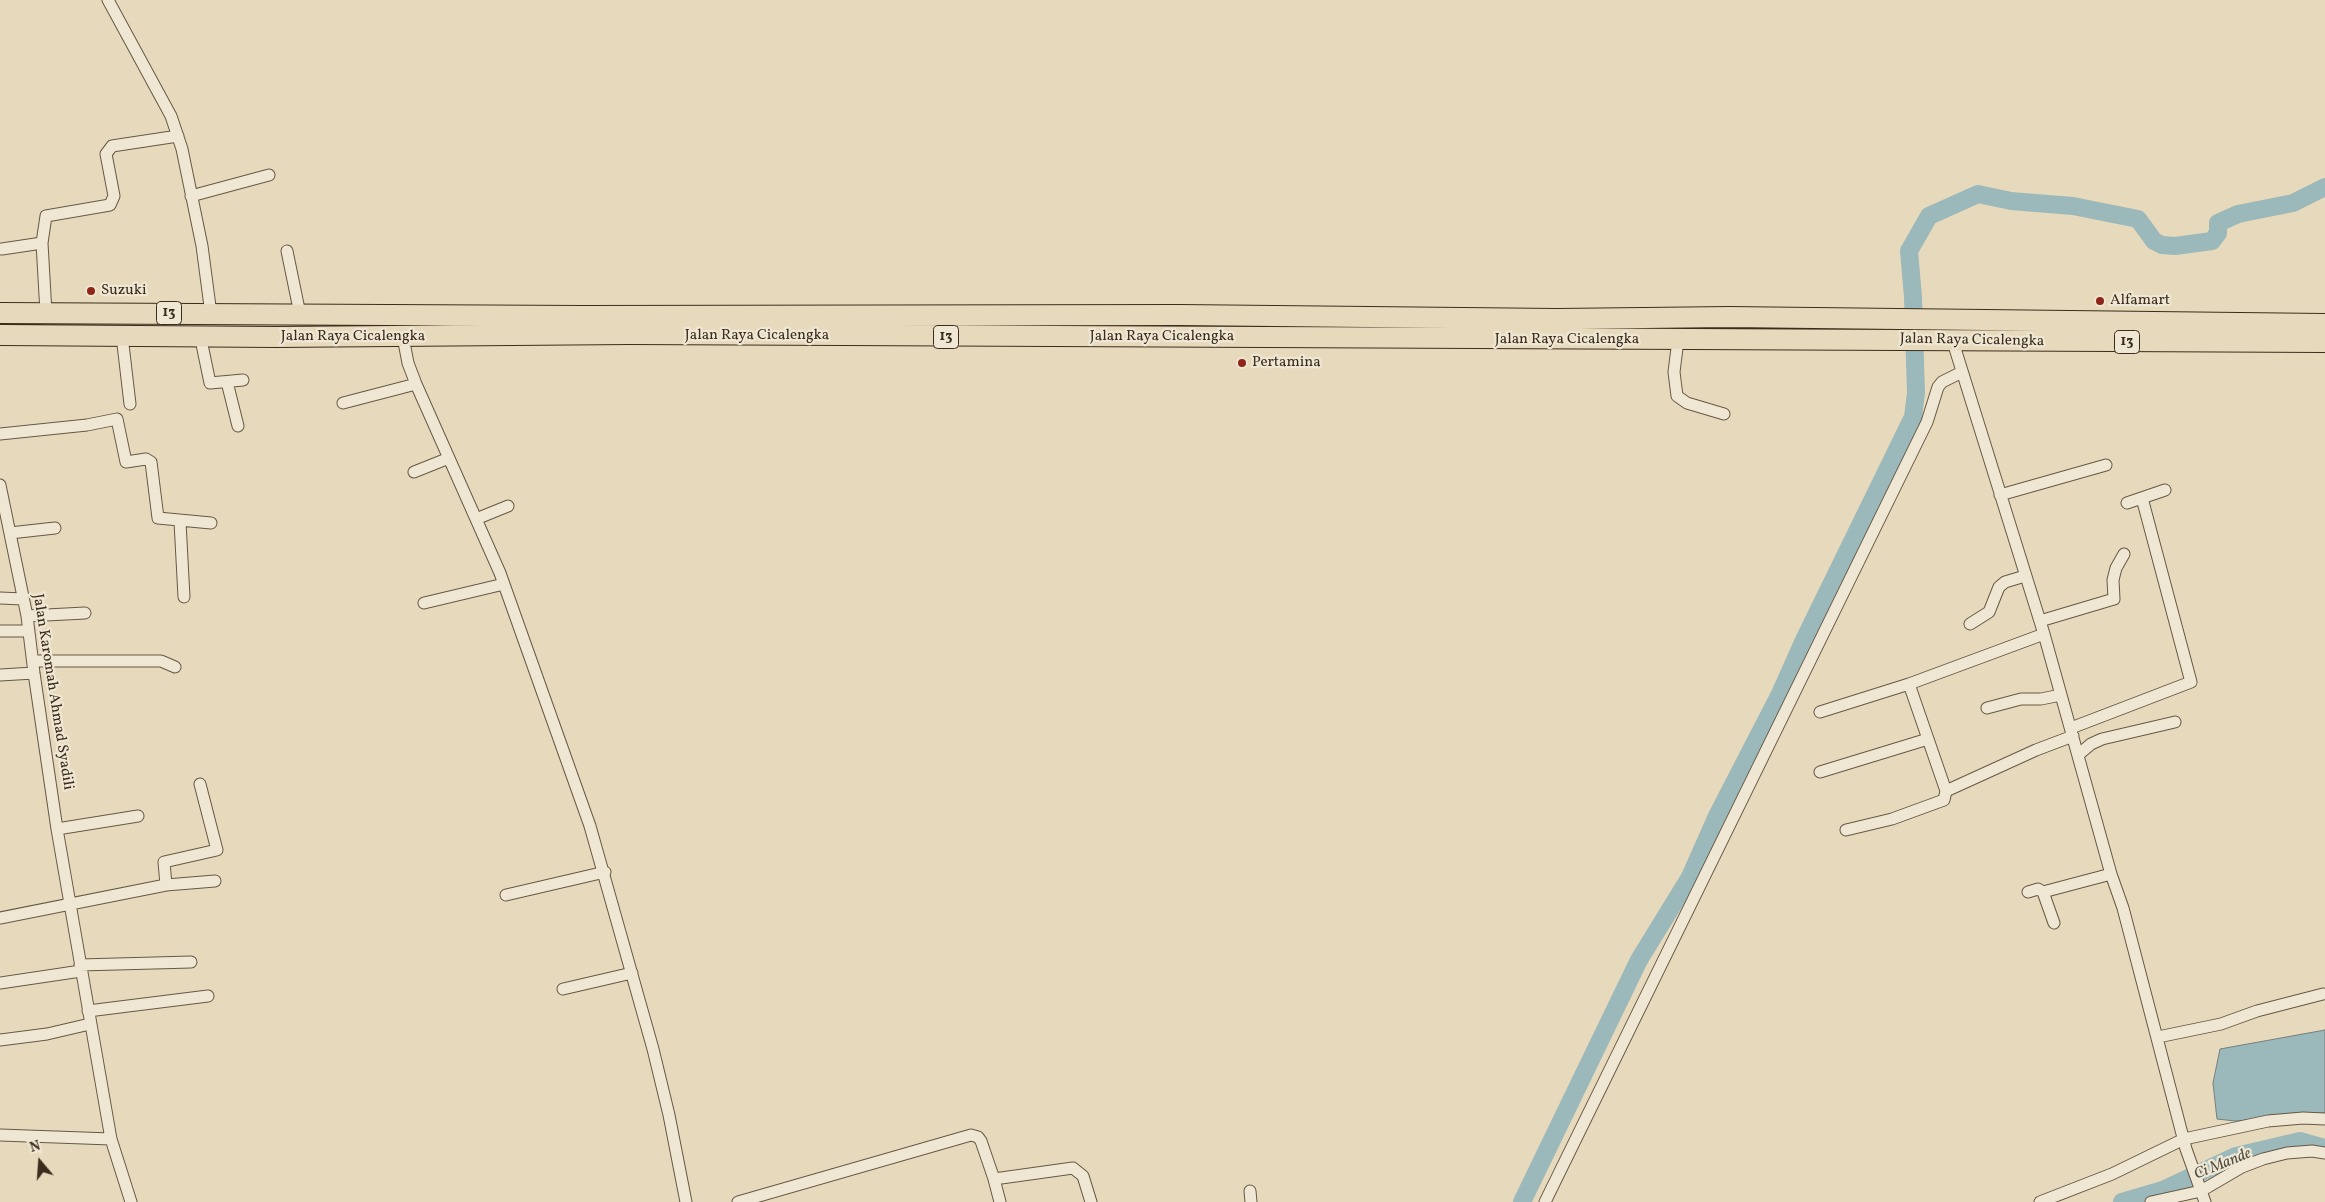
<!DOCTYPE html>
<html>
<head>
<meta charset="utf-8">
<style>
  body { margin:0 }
  #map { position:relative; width:2325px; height:1202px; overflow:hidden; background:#e7dabc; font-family:Vollkorn,serif }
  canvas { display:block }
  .north { position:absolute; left:15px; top:1137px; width:50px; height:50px; -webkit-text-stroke:4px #efe7d3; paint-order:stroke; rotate:342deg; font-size:14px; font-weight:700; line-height:20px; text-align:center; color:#3b2c1d }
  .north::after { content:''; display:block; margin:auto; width:18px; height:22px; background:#3b2c1d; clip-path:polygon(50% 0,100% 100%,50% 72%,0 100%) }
</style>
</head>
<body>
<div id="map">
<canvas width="2325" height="1202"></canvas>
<div class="north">N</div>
</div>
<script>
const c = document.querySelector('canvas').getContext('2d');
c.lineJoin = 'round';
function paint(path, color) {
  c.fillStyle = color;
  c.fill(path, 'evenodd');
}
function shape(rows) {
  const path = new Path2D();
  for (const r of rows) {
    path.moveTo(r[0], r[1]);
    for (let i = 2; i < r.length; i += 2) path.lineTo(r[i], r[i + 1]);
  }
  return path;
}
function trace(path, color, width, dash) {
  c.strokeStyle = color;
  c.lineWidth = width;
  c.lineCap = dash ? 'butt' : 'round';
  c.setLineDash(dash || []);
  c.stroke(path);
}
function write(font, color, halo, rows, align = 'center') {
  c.font = font + ' Vollkorn,serif';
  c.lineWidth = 4.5;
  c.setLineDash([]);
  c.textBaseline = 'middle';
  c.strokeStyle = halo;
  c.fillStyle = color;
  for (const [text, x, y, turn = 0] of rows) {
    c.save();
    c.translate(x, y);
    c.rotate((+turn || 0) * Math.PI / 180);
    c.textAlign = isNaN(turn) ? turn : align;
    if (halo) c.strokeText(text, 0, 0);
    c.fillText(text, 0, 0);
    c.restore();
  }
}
const water = shape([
  [2325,1030,2325,1113,2235,1121,2217,1119,2213,1083,2220,1049,2325,1030]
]);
paint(water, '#9bb8bb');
trace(water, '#75807c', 1);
trace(shape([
  [1522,1202,1639,960,1690,877,1717,816,1780,694,1804,640,1913,417,1916,393,1913,297,1909,251,1929,216,1978,194,2011,201,2073,206,2138,219,2154,241,2162,245,2175,246,2212,241,2218,233,2218,223,2238,214,2293,203,2325,187],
  [2122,1202,2163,1190,2236,1156,2300,1141,2325,1148]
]), '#9bb8bb', 18);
const minor = shape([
  [108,0,171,116,182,149,202,246,211,314],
  [191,196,269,175],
  [2,249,42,243],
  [287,251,300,314],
  [46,313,42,243,46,216,110,205,114,196,106,154,112,146,178,136],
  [200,335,210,383,243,380],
  [122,336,130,404],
  [403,337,408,363,416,384,500,573,590,826,653,1049,669,1115,686,1202],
  [1678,340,1674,372,1677,396,1687,403,1724,414],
  [1953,342,2044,634,2111,874,2123,908,2186,1149,2205,1202],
  [227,382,238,426],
  [343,403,416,384],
  [0,434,87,425,117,419,126,462,146,459,151,462,158,518,211,523],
  [414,472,449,458],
  [0,485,27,616,34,673,57,829,111,1139,131,1202],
  [2000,495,2106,465],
  [2127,503,2165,490],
  [476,519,508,506],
  [180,522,184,597],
  [10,533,55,528],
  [0,598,23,599],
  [424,603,504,584],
  [27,616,85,613],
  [2040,621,2114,599,2113,580,2116,568,2124,554],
  [1970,624,1989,612,1999,587,2005,582,2025,576],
  [0,631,29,631],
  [33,661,161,661,175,667],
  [0,675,34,673],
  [1987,708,2021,699,2041,699,2061,695],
  [1820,712,1909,684,2044,634],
  [2071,728,2191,682,2142,498],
  [2078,755,2091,744,2102,739,2175,722],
  [1820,772,1928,739],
  [1946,791,2036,750,2073,736],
  [57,829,138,816],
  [1846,830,1892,819,1944,800,1946,791,1909,684],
  [166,885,164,862,217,850,200,784],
  [2028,892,2038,889,2043,892,2111,874],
  [2043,892,2054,923],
  [506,895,605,872],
  [0,918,166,885,215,881],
  [80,965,191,962],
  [0,983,81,971],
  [563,989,632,973],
  [88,1011,208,996],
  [2158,1037,2221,1024,2257,1011,2323,994],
  [0,1040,47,1034,90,1024],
  [0,1135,111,1139],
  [994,1179,1000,1202],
  [1250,1191,1251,1202],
  [738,1202,971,1135,978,1137,981,1141,994,1179,1073,1168,1083,1176,1091,1202],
  [1545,1202,1927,422,1938,387,1942,382,1962,372],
  [2040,1202,2112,1174,2184,1139,2268,1121,2303,1118,2325,1119],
  [2151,1202,2201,1191,2242,1167,2263,1159,2287,1153,2312,1151,2325,1153]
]);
const trunk = shape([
  [0,313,583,316,1180,315,1557,319,1729,317,2325,324],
  [0,335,276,337,630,334,2325,342]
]);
trace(minor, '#665845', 13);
trace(trunk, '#3b2c1d', 22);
trace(minor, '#efe7d3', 11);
trace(trunk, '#e7dabc', 20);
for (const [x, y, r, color] of [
  [91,291,5,"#8f2418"],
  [2100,301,5,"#8f2418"],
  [1242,363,5,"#8f2418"]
]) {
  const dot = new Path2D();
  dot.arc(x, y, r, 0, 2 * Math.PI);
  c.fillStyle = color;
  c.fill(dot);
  trace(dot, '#efe7d3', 2);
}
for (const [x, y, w] of [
  [169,313,25],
  [946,337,25],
  [2127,342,25]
]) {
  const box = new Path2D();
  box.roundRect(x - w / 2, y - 11.5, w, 23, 4);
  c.fillStyle = '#efe7d3';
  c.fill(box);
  trace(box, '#3b2c1d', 1);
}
write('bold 14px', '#3b2c1d', null, [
  ["13",169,313],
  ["13",946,337],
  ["13",2127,342]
]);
write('15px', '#3b2c1d', '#efe7d3', [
  ["Suzuki",101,291],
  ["Alfamart",2110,301],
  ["Pertamina",1252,363]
], 'left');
write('15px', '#3b2c1d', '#efe7d3', [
  ["Jalan Raya Cicalengka",757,336],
  ["Jalan Raya Cicalengka",353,337],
  ["Jalan Raya Cicalengka",1162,337],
  ["Jalan Raya Cicalengka",1567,340],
  ["Jalan Raya Cicalengka",1972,341,1],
  ["Jalan Karomah Ahmad Syadili",52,692,81]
]);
write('italic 16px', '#534f44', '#efe7d3', [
  ["Ci Mande",2223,1165,-22]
]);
</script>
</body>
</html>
